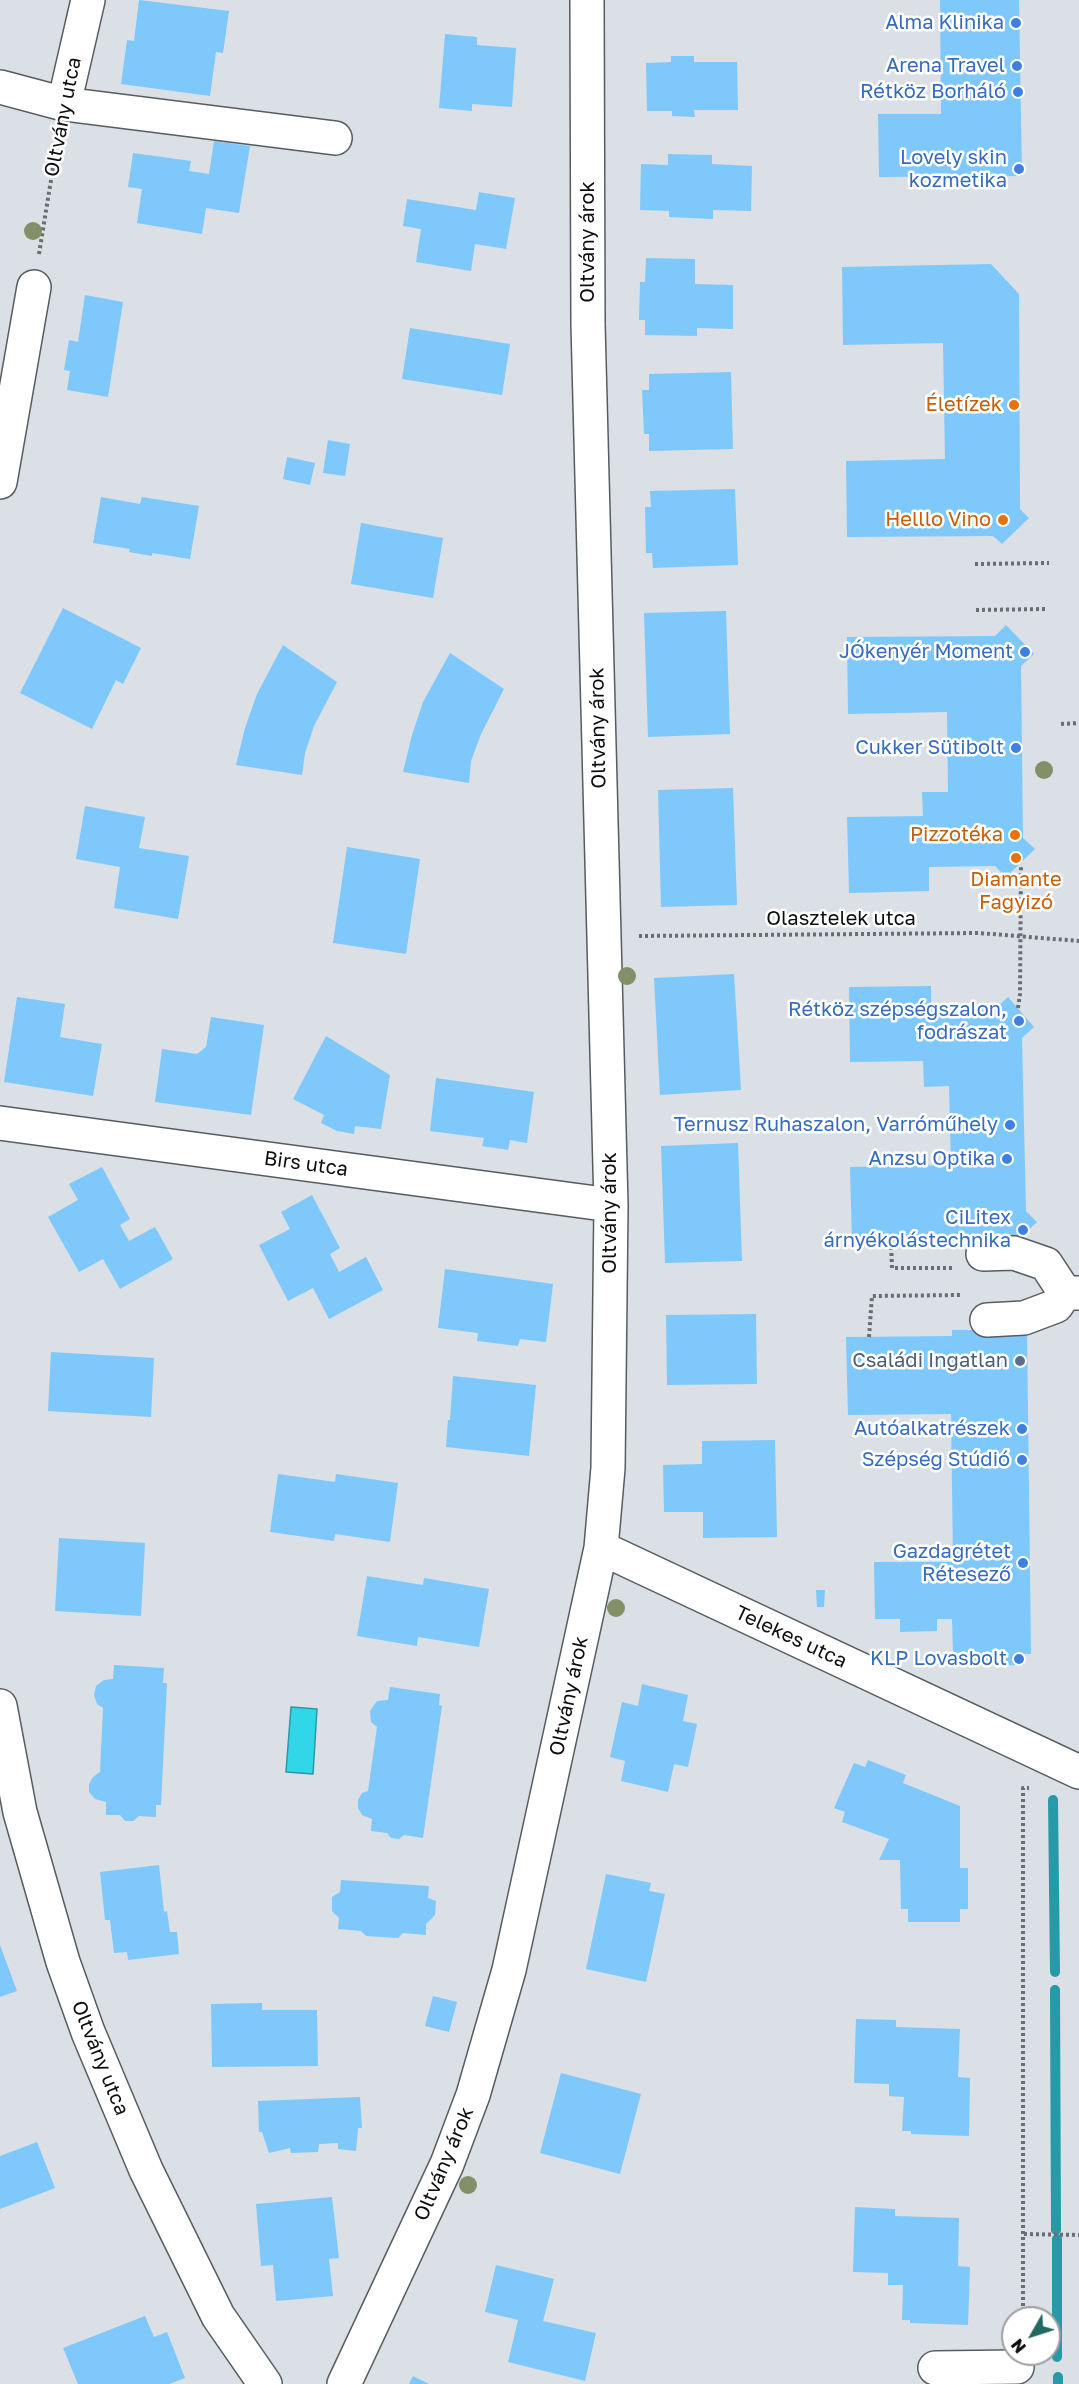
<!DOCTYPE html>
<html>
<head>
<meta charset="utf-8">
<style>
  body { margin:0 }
  #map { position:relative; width:1079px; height:2384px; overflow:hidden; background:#dae0e5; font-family:"Golos Text",sans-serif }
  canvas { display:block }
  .north { position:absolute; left:1001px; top:2306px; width:60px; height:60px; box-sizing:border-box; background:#fff; border:2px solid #9d9e9f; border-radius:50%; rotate:231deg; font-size:16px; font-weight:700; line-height:24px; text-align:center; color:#0b0d0e }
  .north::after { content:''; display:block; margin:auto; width:21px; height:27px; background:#216961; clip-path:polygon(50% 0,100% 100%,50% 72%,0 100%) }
</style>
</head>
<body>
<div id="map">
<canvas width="1079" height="2384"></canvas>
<div class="north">N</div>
</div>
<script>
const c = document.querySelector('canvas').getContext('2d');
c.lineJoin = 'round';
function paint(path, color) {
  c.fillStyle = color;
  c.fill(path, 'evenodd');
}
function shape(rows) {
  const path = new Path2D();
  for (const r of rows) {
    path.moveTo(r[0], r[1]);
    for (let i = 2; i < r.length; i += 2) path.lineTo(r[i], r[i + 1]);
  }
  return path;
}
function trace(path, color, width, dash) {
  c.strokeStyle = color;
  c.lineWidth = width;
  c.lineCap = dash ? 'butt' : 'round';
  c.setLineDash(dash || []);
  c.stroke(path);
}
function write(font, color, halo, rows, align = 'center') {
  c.font = font + ' "Golos Text",sans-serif';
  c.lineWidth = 5;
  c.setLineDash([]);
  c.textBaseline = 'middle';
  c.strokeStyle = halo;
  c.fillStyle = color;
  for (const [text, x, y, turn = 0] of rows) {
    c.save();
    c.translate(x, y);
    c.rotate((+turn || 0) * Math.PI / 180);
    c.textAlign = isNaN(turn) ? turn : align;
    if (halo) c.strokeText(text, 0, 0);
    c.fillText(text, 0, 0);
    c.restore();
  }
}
const water = shape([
  [291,1707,317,1709,313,1774,286,1772,291,1707]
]);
paint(water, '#31d7e8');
trace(water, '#269aa7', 1.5);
trace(shape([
  [1053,1800,1055,1972],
  [1055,1990,1056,2230],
  [1057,2239,1057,2357],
  [1058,2377,1058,2384]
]), '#269aa7', 10);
paint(shape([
  [139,0,229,11,223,53,216,52,210,96,121,84,127,40,134,41],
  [940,0,1019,0,1022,176,879,177,878,114,941,114],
  [445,34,477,37,477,45,516,48,512,107,472,104,472,111,439,108],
  [671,56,694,56,694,62,737,62,738,110,694,110,695,117,672,116,672,111,647,111,646,63,671,62],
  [214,141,250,146,239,213,206,208,202,234,137,223,142,189,128,187,133,153,191,161,189,171,209,174],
  [668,154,712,155,712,164,752,166,751,211,713,210,713,219,669,217,669,211,640,210,641,164,668,165],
  [479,192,515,198,506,249,475,244,471,271,416,262,421,229,403,226,407,199,476,210],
  [646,258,695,259,695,284,733,285,733,329,697,328,697,336,645,335,645,320,639,320,640,282,645,282],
  [991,264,1019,294,1020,509,1029,518,1002,544,993,536,847,537,846,461,945,459,943,343,843,345,842,267],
  [85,295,123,302,108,397,67,390,70,371,64,370,69,340,78,342],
  [410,328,510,344,502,395,402,379],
  [731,372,733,449,649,451,649,434,644,434,642,390,649,390,649,374],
  [328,440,350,444,345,476,323,473],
  [287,457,315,463,310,485,283,479],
  [735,489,738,565,653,568,652,553,646,553,645,507,651,507,650,491],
  [101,497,140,504,142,497,199,506,190,559,152,553,152,556,129,552,130,549,93,543],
  [361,523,443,538,433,598,351,584],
  [63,608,141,648,123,684,116,680,92,729,20,693],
  [726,611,730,734,648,737,644,613],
  [1006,625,1034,654,1021,666,1023,838,1035,849,1006,877,995,866,929,867,929,891,849,893,847,817,923,816,922,792,948,792,947,712,848,714,847,637,995,636],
  [283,645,337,682,314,726,305,753,302,775,236,765,245,728,257,694],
  [450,653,504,689,481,734,471,761,469,783,403,772,412,735,423,702],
  [733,788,737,905,661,907,658,790],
  [85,806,145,817,139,848,189,856,178,919,114,908,120,867,76,859],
  [347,847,420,859,406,954,333,943],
  [734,974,741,1090,660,1095,654,978],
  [931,986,931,1008,996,1008,1008,997,1034,1027,1022,1038,1026,1211,1037,1222,1009,1249,998,1238,852,1242,850,1167,951,1165,949,1086,924,1087,923,1061,850,1062,849,987],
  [17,997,65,1004,60,1037,102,1044,93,1096,4,1082],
  [211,1017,264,1025,251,1115,155,1102,162,1049,197,1054,206,1047],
  [326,1036,390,1075,381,1129,355,1126,354,1134,337,1131,321,1123,324,1115,293,1099],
  [436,1078,534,1092,527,1143,510,1140,508,1150,482,1146,484,1138,430,1131],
  [738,1143,742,1261,665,1263,661,1146],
  [102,1167,130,1219,120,1225,129,1241,155,1227,173,1259,120,1289,103,1259,79,1272,48,1217,78,1200,69,1184],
  [312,1195,340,1248,330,1254,339,1272,366,1257,383,1290,329,1319,313,1288,288,1301,259,1245,290,1229,281,1212],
  [445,1269,553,1284,546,1342,520,1339,518,1346,477,1341,478,1333,438,1328],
  [756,1314,757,1384,667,1385,666,1315],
  [952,1330,1027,1330,1031,1654,1024,1654,1024,1665,961,1666,961,1654,953,1654,952,1619,937,1619,937,1631,900,1632,900,1619,875,1619,874,1562,953,1562,951,1414,848,1415,846,1337,952,1336],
  [51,1352,154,1358,151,1417,48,1411],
  [453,1376,536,1385,529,1456,446,1447,448,1420,450,1420],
  [775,1440,777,1537,703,1538,703,1512,664,1512,663,1465,702,1464,702,1441],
  [278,1474,335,1482,336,1474,398,1483,390,1542,335,1534,334,1541,270,1532],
  [59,1538,145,1543,141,1616,55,1611],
  [367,1576,423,1585,424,1578,489,1589,479,1647,418,1637,417,1646,357,1636],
  [816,1590,825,1590,824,1607,817,1607],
  [114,1665,164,1668,163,1683,167,1683,161,1805,156,1805,156,1817,139,1816,133,1821,125,1821,120,1815,106,1815,106,1802,95,1799,89,1792,89,1784,93,1777,100,1772,103,1708,97,1704,94,1695,96,1686,104,1680,113,1679],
  [642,1684,688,1695,683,1721,697,1724,688,1767,674,1764,668,1792,621,1781,625,1761,610,1757,622,1702,638,1706],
  [390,1687,440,1694,439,1705,442,1706,423,1838,404,1835,399,1839,391,1838,387,1833,371,1831,372,1819,362,1815,358,1808,358,1800,362,1793,368,1791,377,1727,371,1722,370,1711,377,1701,388,1700],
  [868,1760,906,1775,903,1783,960,1806,960,1868,968,1868,968,1909,960,1909,960,1922,908,1922,908,1909,901,1909,900,1860,879,1860,889,1839,842,1822,845,1812,834,1808,854,1763,865,1767],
  [159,1865,164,1912,167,1911,170,1932,177,1932,179,1954,128,1960,127,1952,114,1953,110,1920,105,1920,100,1872],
  [606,1874,651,1883,649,1891,665,1894,646,1982,586,1969],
  [341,1880,429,1886,428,1898,436,1901,435,1915,426,1924,426,1935,403,1933,398,1938,366,1936,361,1931,338,1929,339,1918,332,1911,332,1897,340,1892],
  [0,1945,17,1991,0,1997],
  [433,1996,457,2002,449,2032,425,2026],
  [262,2003,262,2010,317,2010,318,2066,212,2067,211,2004],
  [856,2019,896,2020,896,2027,960,2029,958,2077,970,2078,969,2136,911,2134,911,2131,902,2131,904,2097,889,2096,889,2084,854,2083],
  [561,2073,641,2094,620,2174,540,2153],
  [360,2097,362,2128,358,2128,356,2151,338,2149,338,2143,319,2144,318,2152,291,2153,290,2148,269,2153,262,2132,259,2132,258,2101],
  [37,2142,55,2188,0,2209,0,2156],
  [332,2197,339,2258,329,2259,333,2296,276,2301,273,2265,261,2266,256,2204],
  [855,2207,895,2209,895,2216,959,2218,958,2266,970,2267,968,2325,910,2323,910,2320,902,2320,903,2285,888,2285,888,2273,853,2272],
  [496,2265,554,2279,543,2321,596,2333,585,2381,508,2362,518,2320,485,2312],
  [145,2316,154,2337,167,2332,185,2378,169,2384,78,2384,63,2348],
  [413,2376,429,2384,409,2384]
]), '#7ec8fb');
const minor = shape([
  [0,87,64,104,335,138],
  [64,104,88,0],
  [0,482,34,287],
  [0,1123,611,1205],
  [983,1254,1014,1253,1046,1264,1065,1293],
  [987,1320,1024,1318,1056,1306,1065,1293,1079,1293],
  [601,1548,1079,1772],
  [0,1706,20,1812,63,1962,88,2032,146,2170,218,2316,265,2384],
  [935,2368,1017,2367],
  [344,2384,447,2164,473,2095,509,1970,601,1548,608,1468,611,1205,588,324,587,0]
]);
trace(minor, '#565c5f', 36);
trace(shape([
  [39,254,58,137],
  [975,564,1049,563],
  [976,610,1047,609],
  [1061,724,1079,723],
  [639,936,979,933,1079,941],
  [1018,1008,1020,994,1021,866],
  [891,1241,892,1268,952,1268],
  [869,1337,872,1296,962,1295],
  [1024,2234,1079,2235],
  [1023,2318,1023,1788,1029,1788]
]), '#6a6e71', 4, [3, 3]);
trace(minor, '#fff', 33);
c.fillStyle = '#838f67';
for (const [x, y] of [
  [33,231],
  [1044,770],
  [627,976],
  [616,1608],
  [468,2185]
]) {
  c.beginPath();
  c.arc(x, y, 9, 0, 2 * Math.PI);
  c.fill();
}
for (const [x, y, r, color] of [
  [1016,23,6,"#3f7fe0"],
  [1017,66,6,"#3f7fe0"],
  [1018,92,6,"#3f7fe0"],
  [1019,169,6,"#3f7fe0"],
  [1014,405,6,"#e8710a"],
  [1003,520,6,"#e8710a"],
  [1025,652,6,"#3f7fe0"],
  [1016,748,6,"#3f7fe0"],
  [1015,835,6,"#e8710a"],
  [1016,858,6,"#e8710a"],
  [1019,1021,6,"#3f7fe0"],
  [1010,1125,6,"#3f7fe0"],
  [1007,1159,6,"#3f7fe0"],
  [1023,1230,6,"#3f7fe0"],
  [1020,1361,6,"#5c6f8a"],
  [1022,1429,6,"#3f7fe0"],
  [1022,1460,6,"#3f7fe0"],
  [1023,1563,6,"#3f7fe0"],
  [1019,1659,6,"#3f7fe0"]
]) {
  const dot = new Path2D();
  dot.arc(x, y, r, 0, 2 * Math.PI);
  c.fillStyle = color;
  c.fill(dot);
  trace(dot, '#fff', 2);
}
write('20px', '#366cbe', '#fff', [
  ["Alma Klinika",1004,23],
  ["Arena Travel",1005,66],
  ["Rétköz Borháló",1006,92],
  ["Lovely skin",1007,158],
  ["kozmetika",1007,181],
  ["JÓkenyér Moment",1013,652],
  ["Cukker Sütibolt",1004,748],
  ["Rétköz szépségszalon,",1007,1010],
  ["fodrászat",1007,1033],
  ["Ternusz Ruhaszalon, Varróműhely",998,1125],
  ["Anzsu Optika",995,1159],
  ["CiLitex",1011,1218],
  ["árnyékolástechnika",1011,1241],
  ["Autóalkatrészek",1010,1429],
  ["Szépség Stúdió",1010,1460],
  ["Gazdagrétet",1011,1552],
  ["Rétesező",1011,1575],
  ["KLP Lovasbolt",1007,1659]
], 'right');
write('20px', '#0b0d0e', '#fff', [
  ["Oltvány utca",63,117,-79],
  ["Oltvány árok",588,242,-90],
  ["Oltvány árok",598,728,-91],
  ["Olasztelek utca",841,919],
  ["Birs utca",306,1164,8],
  ["Oltvány árok",610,1213,-90],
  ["Telekes utca",791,1637,25],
  ["Oltvány árok",569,1696,-78],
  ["Oltvány utca",100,2058,68],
  ["Oltvány árok",444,2164,-67]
]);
write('20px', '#c56008', '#fff', [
  ["Életízek",1002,405],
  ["Helllo Vino",991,520],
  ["Pizzotéka",1003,835],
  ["Diamante",1016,880,"center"],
  ["Fagyizó",1016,903,"center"]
], 'right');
write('20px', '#4e5e75', '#fff', [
  ["Családi Ingatlan",1008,1361]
], 'right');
</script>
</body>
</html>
